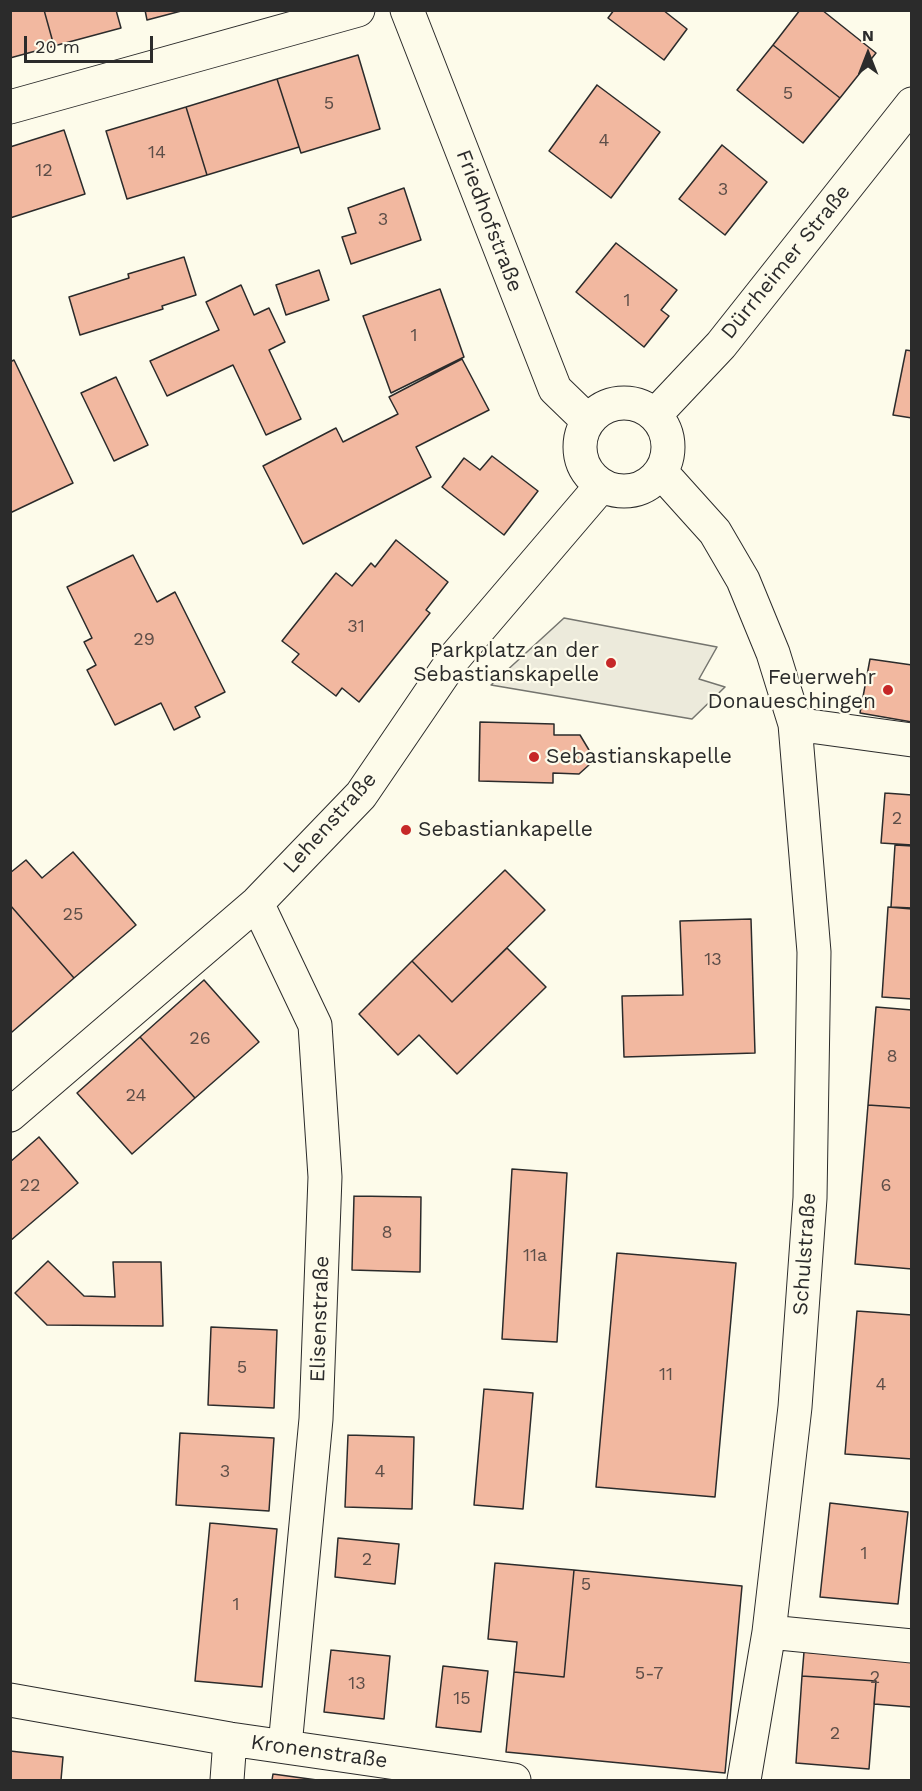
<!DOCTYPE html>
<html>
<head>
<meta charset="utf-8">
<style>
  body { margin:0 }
  #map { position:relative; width:922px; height:1791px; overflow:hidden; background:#fdfbea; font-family:"Work Sans",sans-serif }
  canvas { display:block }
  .frame { position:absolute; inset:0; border:12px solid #2b2b2b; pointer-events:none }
  .north { position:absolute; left:838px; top:24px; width:60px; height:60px; -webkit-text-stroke:4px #fdfbea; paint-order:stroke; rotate:0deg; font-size:16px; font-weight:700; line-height:24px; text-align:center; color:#2b2b2b }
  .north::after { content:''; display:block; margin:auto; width:21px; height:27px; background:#2b2b2b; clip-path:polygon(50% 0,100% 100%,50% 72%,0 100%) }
  .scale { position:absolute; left:24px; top:36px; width:129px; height:27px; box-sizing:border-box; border:3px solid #2b2b2b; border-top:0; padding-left:8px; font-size:18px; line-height:21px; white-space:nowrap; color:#2b2b2b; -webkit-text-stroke:4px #fdfbea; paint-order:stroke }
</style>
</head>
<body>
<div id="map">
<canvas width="922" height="1791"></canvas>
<div class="frame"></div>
<div class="north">N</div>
<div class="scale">20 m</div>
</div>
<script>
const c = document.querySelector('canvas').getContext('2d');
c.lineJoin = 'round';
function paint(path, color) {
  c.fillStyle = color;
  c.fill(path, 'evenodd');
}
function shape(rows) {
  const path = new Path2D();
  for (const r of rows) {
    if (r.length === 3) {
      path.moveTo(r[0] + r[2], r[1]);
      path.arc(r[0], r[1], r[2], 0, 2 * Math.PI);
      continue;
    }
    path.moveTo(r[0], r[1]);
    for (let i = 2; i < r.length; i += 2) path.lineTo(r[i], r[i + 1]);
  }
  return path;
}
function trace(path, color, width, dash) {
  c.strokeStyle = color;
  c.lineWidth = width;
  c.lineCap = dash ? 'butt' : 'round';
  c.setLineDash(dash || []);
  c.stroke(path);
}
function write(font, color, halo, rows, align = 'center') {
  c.font = font + ' "Work Sans",sans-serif';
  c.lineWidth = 4.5;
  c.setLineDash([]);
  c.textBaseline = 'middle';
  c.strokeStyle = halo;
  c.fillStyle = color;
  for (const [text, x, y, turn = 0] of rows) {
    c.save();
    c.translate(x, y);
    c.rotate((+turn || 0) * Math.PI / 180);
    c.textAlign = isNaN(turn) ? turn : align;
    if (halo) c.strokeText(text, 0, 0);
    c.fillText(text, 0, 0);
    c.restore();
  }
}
const parking = shape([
  [564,618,717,647,699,679,725,687,692,719,491,685,564,618]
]);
paint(parking, '#eceadb');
trace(parking, '#74746e', 1.5);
const building = shape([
  [10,10,44,10,54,46,10,58,10,10],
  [44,10,116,10,121,28,54,46,44,10],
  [145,10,185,10,147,20,145,10],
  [614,10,663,10,687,29,664,60,608,18,614,10],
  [800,10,822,10,876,53,840,98,773,45,800,10],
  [773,45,840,98,803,143,737,90,773,45],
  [358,55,380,129,301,153,277,79,358,55],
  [277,79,299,147,207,175,186,107,277,79],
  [597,85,660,132,611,198,549,151,597,85],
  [186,107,207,175,127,199,106,131,186,107],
  [64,130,85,194,10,218,10,147,64,130],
  [722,145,767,182,725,235,679,199,722,145],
  [404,188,421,240,351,264,342,237,356,233,348,208,404,188],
  [616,243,677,290,661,310,669,316,644,347,576,292,616,243],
  [184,257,196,295,162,306,163,309,80,335,69,297,129,278,128,274,184,257],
  [319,270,329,300,286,315,276,285,319,270],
  [241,285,254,315,269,308,285,342,269,350,301,419,266,435,233,365,167,396,150,361,219,330,206,302,241,285],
  [440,289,464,357,391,393,363,316,440,289],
  [906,350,912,351,912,418,893,415,906,350],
  [462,359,489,410,416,447,431,477,303,544,263,466,336,428,343,442,398,414,389,397,462,359],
  [14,360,73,483,10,513,10,362,14,360],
  [116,377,148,445,114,461,81,393,116,377],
  [492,456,538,491,504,535,442,487,464,458,480,470,492,456],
  [396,540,448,582,426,610,430,613,359,702,342,688,336,696,292,662,299,654,282,641,336,573,352,586,371,563,375,567,396,540],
  [133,555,157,602,175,592,225,692,195,707,200,717,174,730,161,703,115,725,87,670,96,665,84,642,92,638,67,587,133,555],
  [870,659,912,665,912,722,860,713,870,659],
  [480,722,554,724,554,735,580,735,589,750,589,765,579,774,553,773,553,783,479,781,480,722],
  [885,793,912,795,912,845,881,843,885,793],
  [895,845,912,846,912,908,891,907,895,845],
  [73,852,136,925,74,978,10,905,10,873,26,860,42,878,73,852],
  [505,870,545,910,452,1002,412,961,505,870],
  [10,905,74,978,12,1032,10,1031,10,905],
  [888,907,912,909,912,999,882,997,888,907],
  [751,919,755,1053,624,1057,622,996,683,995,680,921,751,919],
  [507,948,546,987,457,1074,419,1035,398,1055,359,1014,412,961,452,1002,507,948],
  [204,980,259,1042,195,1098,140,1037,204,980],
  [876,1007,912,1010,912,1108,868,1105,876,1007],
  [140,1037,195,1098,132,1154,77,1093,140,1037],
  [868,1105,912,1108,912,1269,855,1264,868,1105],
  [39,1137,78,1183,10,1241,10,1162,39,1137],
  [512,1169,567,1173,557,1342,502,1339,512,1169],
  [354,1196,421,1197,420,1272,352,1270,354,1196],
  [617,1253,736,1263,715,1497,596,1487,617,1253],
  [48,1261,84,1296,115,1297,113,1262,161,1262,163,1326,47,1325,15,1293,48,1261],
  [857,1311,912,1315,912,1459,845,1454,857,1311],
  [211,1327,277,1330,274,1408,208,1405,211,1327],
  [484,1389,533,1393,523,1509,474,1505,484,1389],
  [180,1433,274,1438,269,1511,176,1505,180,1433],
  [348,1435,414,1437,412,1509,345,1507,348,1435],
  [830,1503,908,1512,898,1604,820,1597,830,1503],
  [210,1523,277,1529,262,1687,195,1681,210,1523],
  [338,1538,399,1544,395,1584,335,1577,338,1538],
  [495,1563,574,1570,564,1677,514,1672,517,1642,488,1639,495,1563],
  [574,1570,742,1586,725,1773,506,1752,514,1672,564,1677,574,1570],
  [331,1650,390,1656,384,1719,324,1712,331,1650],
  [804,1652,912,1660,912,1707,874,1704,876,1681,802,1676,804,1652],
  [443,1666,488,1671,481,1732,436,1727,443,1666],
  [802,1676,876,1681,869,1769,796,1763,802,1676],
  [10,1751,63,1757,61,1780,10,1780,10,1751],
  [273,1774,317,1780,272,1780,273,1774]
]);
paint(building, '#f2b8a0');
trace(building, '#2b2b2b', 1.5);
const street = shape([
  [407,10,555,389,587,420],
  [10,107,358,10],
  [624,447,44],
  [655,415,721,345,912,104],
  [661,472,715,532,743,580,773,653,795,724,814,952,810,1198,795,1407,769,1632,744,1780],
  [795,724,912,740],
  [257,903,315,1025,325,1177,316,1419,285,1746],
  [10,1115,257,903,361,795,455,657,601,486],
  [769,1632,912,1646],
  [10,1700,230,1739,514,1780],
  [227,1780,230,1739]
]);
trace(street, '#2b2b2b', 35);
trace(street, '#fdfbea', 33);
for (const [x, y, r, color] of [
  [611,663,6,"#c62828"],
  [888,690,6,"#c62828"],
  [534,757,6,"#c62828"],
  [406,830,6,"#c62828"]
]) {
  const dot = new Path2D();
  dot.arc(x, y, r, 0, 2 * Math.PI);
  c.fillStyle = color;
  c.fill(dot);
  trace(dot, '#fdfbea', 2);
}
write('18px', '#5d4e48', null, [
  ["5",788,94],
  ["5",329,104],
  ["4",604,141],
  ["14",157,153],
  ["12",44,171],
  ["3",723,190],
  ["3",383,220],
  ["1",627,301],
  ["1",414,336],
  ["31",356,627],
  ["29",144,640],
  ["2",897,819],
  ["25",73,915],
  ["13",713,960],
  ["26",200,1039],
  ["8",892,1057],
  ["24",136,1096],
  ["22",30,1186],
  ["6",886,1186],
  ["8",387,1233],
  ["11a",535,1256],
  ["5",242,1368],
  ["11",666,1375],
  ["4",881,1385],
  ["3",225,1472],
  ["4",380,1472],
  ["1",864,1554],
  ["2",367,1560],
  ["5",586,1585],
  ["1",236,1605],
  ["5-7",649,1674],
  ["2",875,1678],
  ["13",357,1684],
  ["15",462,1699],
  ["2",835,1734]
]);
write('21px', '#2b2b2b', '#fdfbea', [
  ["Friedhofstraße",489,221,69],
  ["Dürrheimer Straße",786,262,-51],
  ["Lehenstraße",330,823,-48],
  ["Schulstraße",805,1254,-86],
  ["Elisenstraße",320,1319,-88],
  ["Kronenstraße",319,1752,8]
]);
write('21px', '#2b2b2b', '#fdfbea', [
  ["Parkplatz an der",599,651],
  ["Sebastianskapelle",599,675],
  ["Feuerwehr",876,678],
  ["Donaueschingen",876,702],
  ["Sebastianskapelle",546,757,"left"],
  ["Sebastiankapelle",418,830,"left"]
], 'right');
</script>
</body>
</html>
